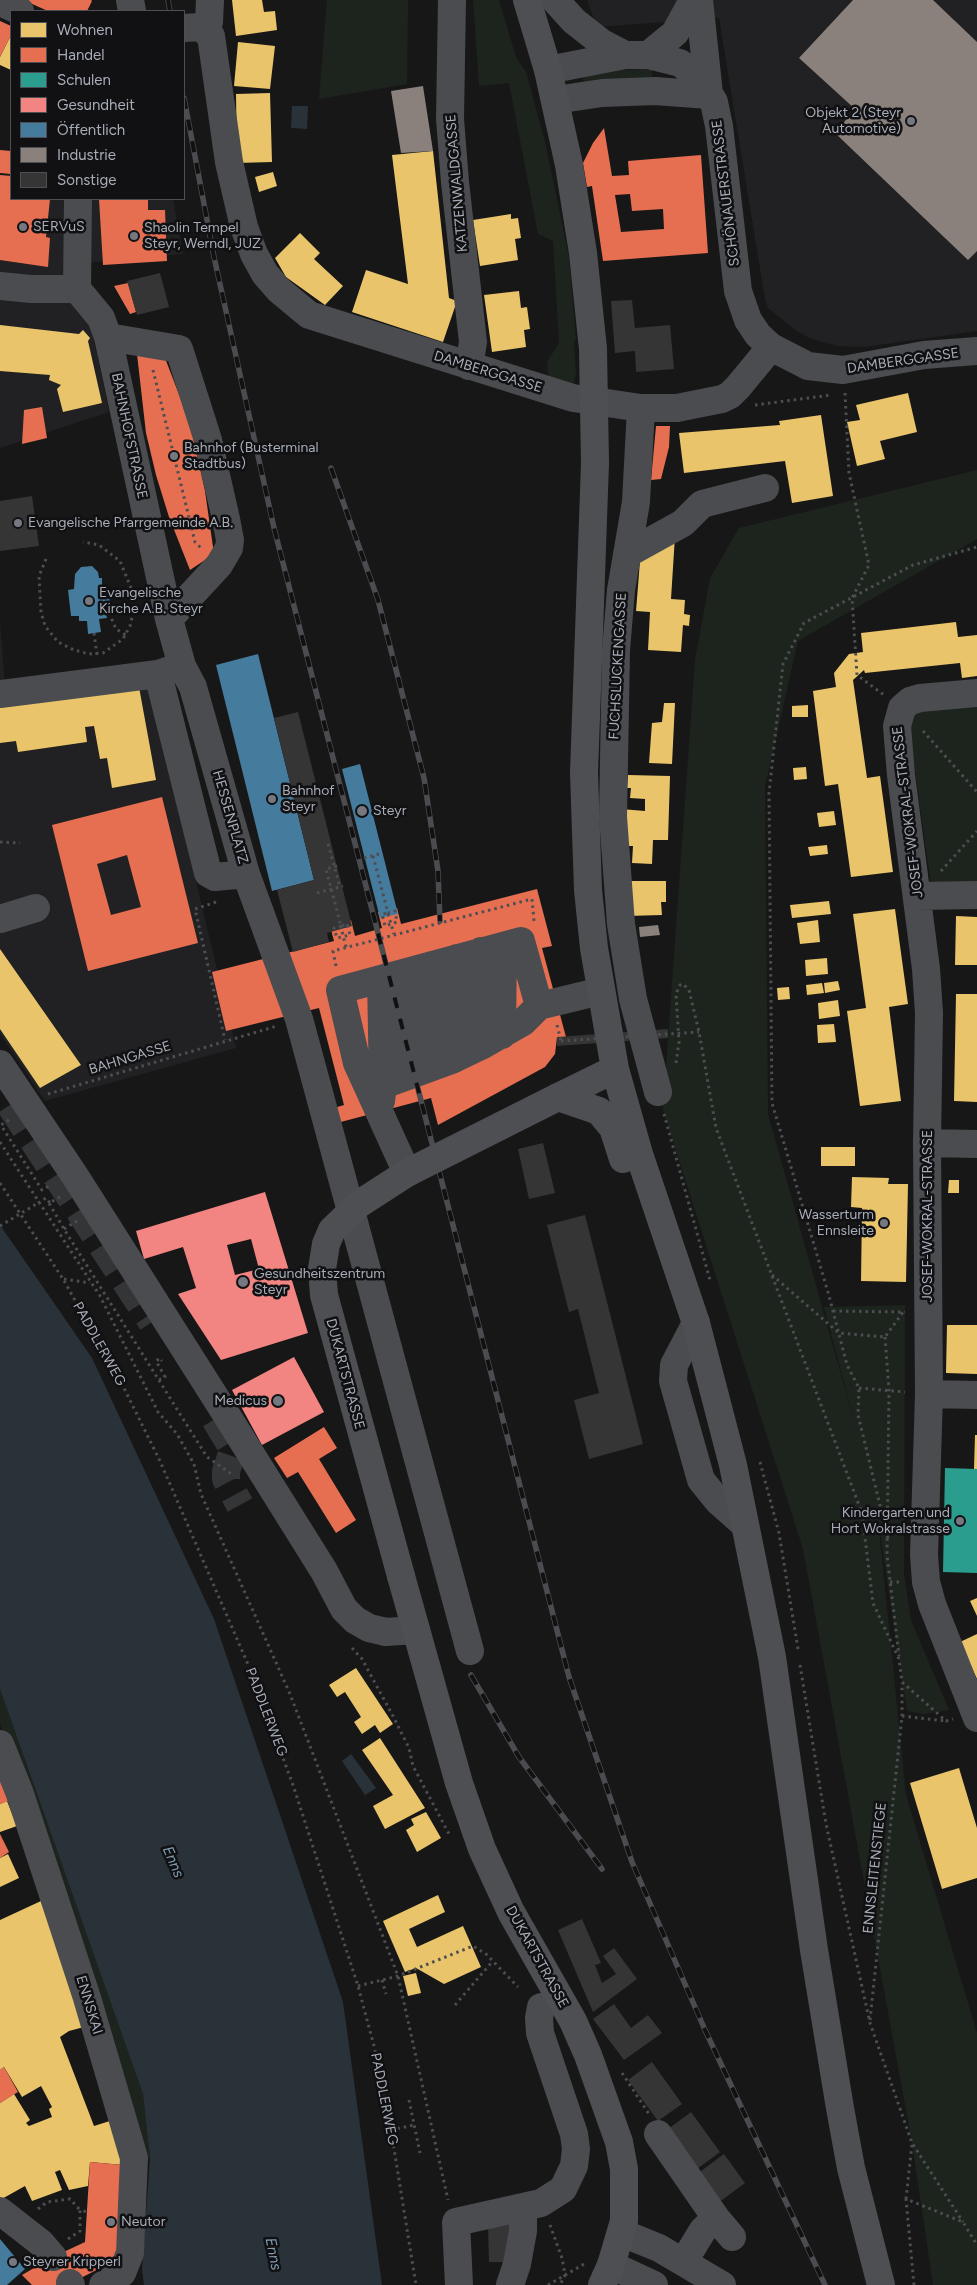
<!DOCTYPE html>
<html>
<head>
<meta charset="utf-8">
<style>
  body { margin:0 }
  #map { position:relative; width:977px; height:2285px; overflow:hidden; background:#171717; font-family:Figtree,sans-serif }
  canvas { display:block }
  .legend { position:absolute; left:10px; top:10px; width:175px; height:190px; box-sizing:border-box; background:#111113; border:1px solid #4d4f55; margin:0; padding:6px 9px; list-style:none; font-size:15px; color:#a8adb8 }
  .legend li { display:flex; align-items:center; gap:10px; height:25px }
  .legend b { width:25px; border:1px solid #4d4f55 }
</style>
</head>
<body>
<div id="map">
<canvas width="977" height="2285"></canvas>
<ul class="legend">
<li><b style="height:14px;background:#e9c46a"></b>Wohnen</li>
<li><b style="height:14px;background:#e76f51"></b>Handel</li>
<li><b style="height:14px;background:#2a9d8f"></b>Schulen</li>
<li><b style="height:14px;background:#f28482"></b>Gesundheit</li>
<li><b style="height:14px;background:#457b9d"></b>Öffentlich</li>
<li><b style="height:14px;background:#8a817c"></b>Industrie</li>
<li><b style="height:14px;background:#353536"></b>Sonstige</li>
</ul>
</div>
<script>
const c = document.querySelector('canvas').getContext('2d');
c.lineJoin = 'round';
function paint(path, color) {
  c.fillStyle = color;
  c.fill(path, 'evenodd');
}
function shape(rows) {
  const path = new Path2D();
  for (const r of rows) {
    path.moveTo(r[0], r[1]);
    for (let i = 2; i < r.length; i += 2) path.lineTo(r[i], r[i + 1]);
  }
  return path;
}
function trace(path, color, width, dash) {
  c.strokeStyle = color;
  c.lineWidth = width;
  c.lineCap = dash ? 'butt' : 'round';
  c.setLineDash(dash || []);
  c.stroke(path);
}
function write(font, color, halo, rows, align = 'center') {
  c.font = font + ' Figtree,sans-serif';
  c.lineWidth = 5;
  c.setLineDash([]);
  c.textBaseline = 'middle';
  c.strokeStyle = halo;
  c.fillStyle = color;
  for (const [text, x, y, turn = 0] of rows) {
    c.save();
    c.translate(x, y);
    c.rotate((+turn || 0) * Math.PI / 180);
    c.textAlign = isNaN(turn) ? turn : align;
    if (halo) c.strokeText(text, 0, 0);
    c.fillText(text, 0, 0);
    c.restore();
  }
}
paint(shape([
  [587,0,977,0,977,331,864,347,837,346,809,338,797,331,768,308,765,299,719,18,597,27],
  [11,138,11,199,173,199,183,254,85,263,93,335,109,412,0,448,0,197,5,196],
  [0,622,5,685,148,682,236,1048,45,1101,0,1034]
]), '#212123');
paint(shape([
  [327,0,408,0,407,84,319,99],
  [473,0,499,0,516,57,526,72,545,142,569,257,576,339,574,341,576,375,572,388,549,382,547,362,559,343,553,241,538,234,509,83,479,86],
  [652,69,652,79,583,81,583,71],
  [977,470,977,539,798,641,765,786,768,1114,858,1435,824,1307,905,1305,904,1574,911,1620,949,1710,924,1714,907,1711,878,1519,906,1795,977,2033,977,2285,933,2285,912,2143,803,1549,663,1110,695,660,710,578,739,528],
  [977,705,977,885,931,885,907,713],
  [0,1689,143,2094,150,2158,147,2160,0,1723]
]), '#1d241e');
paint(shape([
  [292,106,308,106,307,129,291,128],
  [0,1225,92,1358,214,1619,343,2002,382,2285,144,2285,142,2270,150,2158,143,2094,0,1689],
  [351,1754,376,1788,365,1795,342,1761]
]), '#2a3239');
paint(shape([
  [232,0,262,0,264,12,275,11,277,30,236,36],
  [11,35,11,70,0,65,0,57],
  [238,42,275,46,270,89,234,86],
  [270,93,272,162,237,163,236,94],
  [433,151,449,298,457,301,443,342,352,312,366,270,408,284,392,155],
  [273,172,277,186,259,192,255,177],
  [511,214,511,219,518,218,521,238,515,239,518,260,480,266,473,220],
  [300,233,320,253,314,259,343,286,325,305,286,277,275,258],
  [519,291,521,308,527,307,530,329,524,330,526,347,492,352,484,295],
  [0,325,79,334,83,330,90,338,88,341,102,403,63,412,57,389,61,385,49,380,50,375,0,371],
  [908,393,917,432,880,441,885,459,857,466,847,422,860,420,856,405],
  [821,415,833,496,792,503,785,461,684,473,679,433,780,425,779,421],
  [675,536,671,599,685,600,684,614,690,615,689,626,683,625,681,652,648,650,650,612,636,611,640,561],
  [956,622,958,637,977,635,977,676,962,678,960,663,865,673,864,670,853,680,867,778,880,776,893,872,851,877,838,784,825,786,813,691,836,687,834,673,849,654,863,652,861,633],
  [139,687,156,780,112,788,107,758,100,759,94,726,85,727,87,742,18,752,16,741,0,743,0,707],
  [664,703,675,703,672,764,649,763,652,723,662,722],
  [808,705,808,717,792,717,792,706],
  [806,767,807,779,794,780,793,768],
  [628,775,670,776,668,840,653,840,652,864,632,863,633,846,620,846,621,809,645,811,645,799,630,798,631,788,627,788],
  [834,811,836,825,819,827,817,813],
  [827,845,828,854,810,856,808,847],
  [627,881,666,881,666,902,661,902,662,915,627,916],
  [829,901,831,914,792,918,790,905],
  [895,909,908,1004,889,1007,901,1101,860,1106,847,1011,866,1008,853,914],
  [956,916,977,917,977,965,955,965],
  [818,920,820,942,800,944,797,923],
  [0,949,81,1065,40,1088,0,1029],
  [827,958,828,974,806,976,805,960],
  [838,981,840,990,825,993,824,983],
  [822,983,824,993,807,995,806,985],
  [789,987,790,999,778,1000,777,988],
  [956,994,977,994,977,1102,954,1101],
  [838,1000,840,1016,819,1019,818,1003],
  [834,1024,836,1042,818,1043,817,1025],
  [821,1147,855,1147,855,1166,821,1166],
  [852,1177,889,1178,888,1184,908,1184,906,1282,861,1281,862,1208,851,1207],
  [949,1180,959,1180,959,1193,948,1193],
  [947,1325,977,1325,977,1374,946,1373],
  [975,1435,977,1435,977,1469,974,1469],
  [977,1598,977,1616,970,1601],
  [977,1634,977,1679,960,1642],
  [356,1668,393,1724,380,1733,375,1725,362,1734,354,1722,361,1717,345,1692,337,1697,329,1685],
  [380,1738,425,1808,385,1829,373,1806,393,1795,362,1750],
  [959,1768,977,1828,977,1878,942,1889,910,1783],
  [7,1801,17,1826,0,1832,0,1804],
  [426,1812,441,1838,417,1852,406,1830,414,1825,411,1819],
  [8,1854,19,1878,0,1887,0,1858],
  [438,1895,445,1912,409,1929,417,1947,463,1926,481,1967,444,1984,416,1968,405,1972,383,1921],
  [41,1901,84,2027,69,2031,60,2037,94,2126,113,2120,123,2165,90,2162,88,2186,69,2190,60,2170,55,2172,62,2190,32,2201,25,2186,0,2200,0,2103,14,2094,30,2120,26,2123,29,2126,52,2117,49,2109,52,2107,41,2086,22,2097,4,2067,0,2070,0,1920],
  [416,1973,421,1993,408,1996,403,1976]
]), '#e9c46a');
paint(shape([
  [23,0,91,0,92,1,87,11,48,11],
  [0,21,11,26,11,35,0,57],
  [604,128,612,176,629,175,628,161,701,155,708,253,603,261,592,186,587,187,583,163,593,143],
  [630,194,632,211,663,209,664,229,621,232,615,195],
  [0,150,11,151,11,174,0,173],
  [0,175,11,176,11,199,50,199,46,237,50,238,48,267,0,260],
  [99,199,148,199,148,210,165,210,167,261,103,265],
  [128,283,136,312,130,314,114,286],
  [137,354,165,358,180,397,193,437,205,491,214,554,190,570,169,517,156,475,146,433],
  [42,407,47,438,22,444,24,410],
  [656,426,670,426,669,447,661,479,651,480],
  [162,797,198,943,88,971,52,825],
  [127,855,141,907,111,915,97,864],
  [537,889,552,946,542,948,566,1037,557,1037,555,1054,545,1067,438,1125,431,1098,337,1123,334,1108,344,1105,319,1008,226,1031,212,972,334,941,330,926,351,920,355,936,382,928,378,912,397,908,401,924],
  [324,1427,337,1448,319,1459,356,1520,336,1533,298,1472,287,1478,274,1458],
  [0,1776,8,1801,0,1804],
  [0,1834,9,1852,0,1858],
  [4,2067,18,2092,0,2103,0,2070],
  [90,2162,123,2165,120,2258,67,2285,32,2285,22,2275,53,2257,85,2242]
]), '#e76f51');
paint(shape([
  [945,1468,977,1469,977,1573,943,1572]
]), '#2a9d8f');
paint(shape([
  [265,1192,308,1333,221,1360,178,1294,196,1288,183,1247,144,1259,136,1231],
  [251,1239,259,1269,235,1275,227,1245],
  [294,1357,324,1412,262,1445,232,1390]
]), '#f28482');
paint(shape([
  [92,566,98,572,99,578,102,578,102,586,108,586,111,612,106,613,107,618,99,619,101,632,88,634,87,621,79,621,79,616,71,616,68,590,74,589,75,574,81,567],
  [258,654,314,880,272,891,216,665],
  [360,764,398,914,380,918,342,769],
  [0,2239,25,2269,7,2285,0,2285]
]), '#457b9d');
paint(shape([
  [853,0,933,0,977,42,977,251,968,260,835,133,855,109,799,58],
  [423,86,433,151,401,153,391,91],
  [658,925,660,935,640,937,639,927]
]), '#8a817c');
paint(shape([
  [160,273,169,307,137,315,127,281],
  [632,300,635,328,670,325,674,369,636,372,635,351,615,353,611,301],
  [32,496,39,546,0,551,0,501],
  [298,712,352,926,327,933,329,942,293,952,277,890,314,880,274,718],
  [668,1029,668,1038,557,1046,557,1037],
  [543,1143,555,1193,529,1199,518,1149],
  [585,1215,643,1444,589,1459,574,1400,599,1393,578,1309,569,1312,547,1225],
  [582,1919,601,1963,595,1965,602,1983,616,1974,603,1956,614,1948,637,1979,593,2012,558,1930],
  [614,2004,631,2028,648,2015,662,2033,624,2060,593,2019],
  [652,2062,682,2104,658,2121,628,2080],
  [691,2112,720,2152,693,2172,664,2132],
  [724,2154,745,2183,714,2206,693,2177],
  [488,2224,518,2224,510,2262,489,2262]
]), '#353536');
trace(shape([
  [10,1105,152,1322],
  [215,1419,232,1447,233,1451,226,1471,226,1479,240,1505]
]), '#343537', 28, [28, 14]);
trace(shape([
  [153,370,195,542,202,549],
  [845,393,849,473,869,565,852,598,857,675,884,695],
  [755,405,831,395],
  [46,559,39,576,41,612,45,626,58,642,74,650,89,654,103,653,123,639,130,626,133,613,131,588,120,561,99,545,83,542],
  [109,613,116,629,126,635],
  [94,633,97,655],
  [923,731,977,792],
  [0,842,20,843],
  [328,844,340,887],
  [373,856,388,913,395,911,397,922,385,926,382,914,388,913],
  [364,858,383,853],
  [337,866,326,869,341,926,347,924,350,935,337,938,334,928,341,926],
  [941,871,977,831],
  [317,893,343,886],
  [216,902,195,909,225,1040],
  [388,914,394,934],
  [346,947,341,927,352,924],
  [336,966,333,951,532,899,534,921],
  [557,1025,561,1041],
  [676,1063,679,1042,676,994,680,985,683,984,689,990,699,1032,716,1128,862,1513,873,1603,899,1659,902,1682,946,1721,953,1719],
  [48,1094,277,1026],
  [664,1114,710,1280],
  [9,1120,1,1125,42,1190,51,1185],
  [0,1142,100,1296,158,1412,177,1434,194,1464,201,1494,290,1694,398,1976,448,2200],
  [0,1183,63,1279,120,1380,160,1461,250,1669,293,1785,358,1986,374,2046,391,2130,416,2285],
  [60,1197,49,1203,64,1229,207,1457,233,1475],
  [38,1203,46,1198,50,1203],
  [64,1229,77,1221],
  [772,1275,839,1333,885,1337,903,1312],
  [64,1279,90,1283],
  [833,1311,905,1312],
  [885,1337,889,1390,887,1555,899,1656],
  [159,1380,165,1377,156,1361,160,1358,162,1361],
  [859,1388,905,1392],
  [760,1462,779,1533,798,1649],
  [888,1538,858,1415,859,1388,847,1365,828,1292,772,1103,769,793,783,664,804,623,913,565,977,547],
  [890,1582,903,1582],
  [352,1648,362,1659,393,1716,409,1748,413,1766,449,1834],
  [800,1665,826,1824,870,2023,912,2143,963,2222],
  [902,1716,946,1721],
  [382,1980,386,1994],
  [358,1986,398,1976,473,1946,486,1954,518,1987],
  [455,2005,492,1962],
  [870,2020,902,1716,902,1683],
  [622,2073,649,2114],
  [409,2100,420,2153],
  [391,2130,414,2125],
  [906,2199,912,2144],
  [38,2209,47,2202,70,2199,80,2210],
  [550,2225,562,2258,565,2275,560,2285],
  [68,2239,80,2231,80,2210,87,2212],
  [548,2285,584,2264],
  [914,2285,906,2199,963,2222,977,2245]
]), '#4d4e52', 3, [2.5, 4]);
trace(shape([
  [130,0,132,11],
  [452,0,450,119,455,182,473,342,469,366],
  [555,0,574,21,602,43,625,55],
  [699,0,709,94],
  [0,2,20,11],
  [184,28,200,27,211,36,229,162,244,227,254,254,265,274,279,290,309,315,573,398,641,408,677,408,722,399,730,395,738,387,771,347],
  [205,30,209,22,210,0],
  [648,55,675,33,693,0],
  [548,70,625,55,648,55,680,63,699,77,714,102,719,126,738,291,748,320,758,335,771,347,808,366,843,370,924,355,977,351],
  [555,100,602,93,655,91,709,95],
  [0,286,31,289,77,289],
  [77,289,101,318,108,337,169,619,182,666,193,687,246,874,215,877,208,873,158,674],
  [77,289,78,199],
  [108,337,179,349,208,440,226,519,230,540,229,548,219,565,169,619],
  [641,408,636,502,621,590,616,650,613,817,621,924,633,999,658,1092],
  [627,554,683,523,702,504,765,488],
  [977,693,920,698,910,701,902,708,897,726,901,775,926,969,929,1013,927,1143,929,1394,924,1555,926,1582,932,1604,977,1718],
  [0,694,158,674,176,668],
  [246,874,299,1019,470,1651],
  [918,896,977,895],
  [0,919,36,908],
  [407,973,407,1076],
  [502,1035,503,946],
  [481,1046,481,951],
  [454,1059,457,958],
  [0,1064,75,1176,224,1411,324,1571,344,1609,355,1620,369,1628,386,1632,416,1630],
  [431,1067,432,965],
  [383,1085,454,1059,481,1046,523,1022,539,1006,601,991],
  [381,1101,383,1085,381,979],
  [927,1143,977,1144],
  [407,1173,357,1063,340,990,521,941,539,1006],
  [696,1323,674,1365,673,1381,701,1480,718,1501,744,1524],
  [929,1394,977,1395],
  [0,1744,20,1794,87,1998,134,2158,130,2253,122,2273,103,2285],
  [658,2134,716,2218,732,2237],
  [0,2211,41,2243,53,2257],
  [622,2233,659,2248,722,2285],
  [684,2261,703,2230,716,2218],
  [611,2265,654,2285],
  [70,2283,71,2285],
  [459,2285,456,2222,541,2203,563,2189,574,2166,576,2149,574,2134,540,2033,539,2018,541,2007],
  [510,2285,517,2264,523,2231,523,2209]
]), '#4b4c50', 28);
trace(shape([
  [527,0,548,70,569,165,583,253,593,349],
  [595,463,584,773,588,890,594,948,615,1069,639,1154,696,1323,733,1465,772,1657,814,1950,840,2108,851,2168,881,2285],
  [558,1097,599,1111,613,1128,623,1159],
  [558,1097,615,1069],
  [401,1576,459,1783,482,1849,511,1912,573,2021,588,2055,619,2142,624,2169,624,2221,611,2265,602,2285]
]), '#4d4f52', 28);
const rail = shape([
  [168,0,170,11],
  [184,98,214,257,274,528,569,1677,632,1862,705,2030,825,2285],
  [331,468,378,600,424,778,438,871,440,921],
  [471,1675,519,1757,602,1869]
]);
trace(rail, '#4b4c4f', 5.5);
trace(rail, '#111113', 4, [11]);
trace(shape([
  [561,1041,699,1032],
  [0,1226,38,1203]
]), '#4d4e52', 3, [2.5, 4]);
trace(shape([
  [593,349,595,463],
  [401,1576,324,1295,322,1269,326,1244,332,1230,359,1204,407,1173,558,1097]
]), '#4d4f52', 28);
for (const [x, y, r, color] of [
  [911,121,5,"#757880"],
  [23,227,5,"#757880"],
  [134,236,5,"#757880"],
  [174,456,5,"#757880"],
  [18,523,5,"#757880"],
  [89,601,5,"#757880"],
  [272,799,5,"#757880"],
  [362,811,6,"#757880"],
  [884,1223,5,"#757880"],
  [243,1282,6,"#757880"],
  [278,1401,6,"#757880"],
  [960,1521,5,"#757880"],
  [111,2222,5,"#757880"],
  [13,2262,5,"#757880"]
]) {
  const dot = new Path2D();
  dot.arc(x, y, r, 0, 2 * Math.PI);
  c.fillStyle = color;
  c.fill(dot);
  trace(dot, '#111113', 2);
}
write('14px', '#a8adb8', '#111113', [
  ["Objekt 2 (Steyr",901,113,"right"],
  ["Automotive)",901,129,"right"],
  ["SERVuS",33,227],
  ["Shaolin Tempel",144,228],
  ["Steyr, Werndl, JUZ",144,244],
  ["Bahnhof (Busterminal",184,448],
  ["Stadtbus)",184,464],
  ["Evangelische Pfarrgemeinde A.B.",28,523],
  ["Evangelische",99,593],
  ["Kirche A.B. Steyr",99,609],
  ["Bahnhof",282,791],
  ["Steyr",282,807],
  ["Steyr",373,811],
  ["Wasserturm",874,1215,"right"],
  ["Ennsleite",874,1231,"right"],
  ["Gesundheitszentrum",254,1274],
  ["Steyr",254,1290],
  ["Medicus",267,1401,"right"],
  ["Kindergarten und",950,1513,"right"],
  ["Hort Wokralstrasse",950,1529,"right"],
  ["Neutor",121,2222],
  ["Steyrer Kripperl",23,2262]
], 'left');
write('14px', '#a8adb8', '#111113', [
  ["KATZENWALDGASSE",457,183,-95],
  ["SCHÖNAUERSTRASSE",726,193,-97],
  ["DAMBERGGASSE",903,361,-8],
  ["DAMBERGGASSE",488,372,17],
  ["BAHNHOFSTRASSE",129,436,78],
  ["FUCHSLUCKENGASSE",618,666,-87],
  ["JOSEF-WOKRAL-STRASSE",908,812,-97],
  ["HESSENPLATZ",230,817,74],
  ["BAHNGASSE",130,1058,-17],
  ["JOSEF-WOKRAL-STRASSE",928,1216,-90],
  ["PADDLERWEG",99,1344,61],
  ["DUKARTSTRASSE",345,1374,75],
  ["PADDLERWEG",266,1712,69],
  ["ENNSLEITENSTIEGE",875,1868,-84],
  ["DUKARTSTRASSE",537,1957,61],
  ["ENNSKAI",89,2005,73],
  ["PADDLERWEG",384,2099,79]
]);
write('italic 15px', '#7f9bb3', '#111113', [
  ["Enns",173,1862,67],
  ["Enns",273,2254,79]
]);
</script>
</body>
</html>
